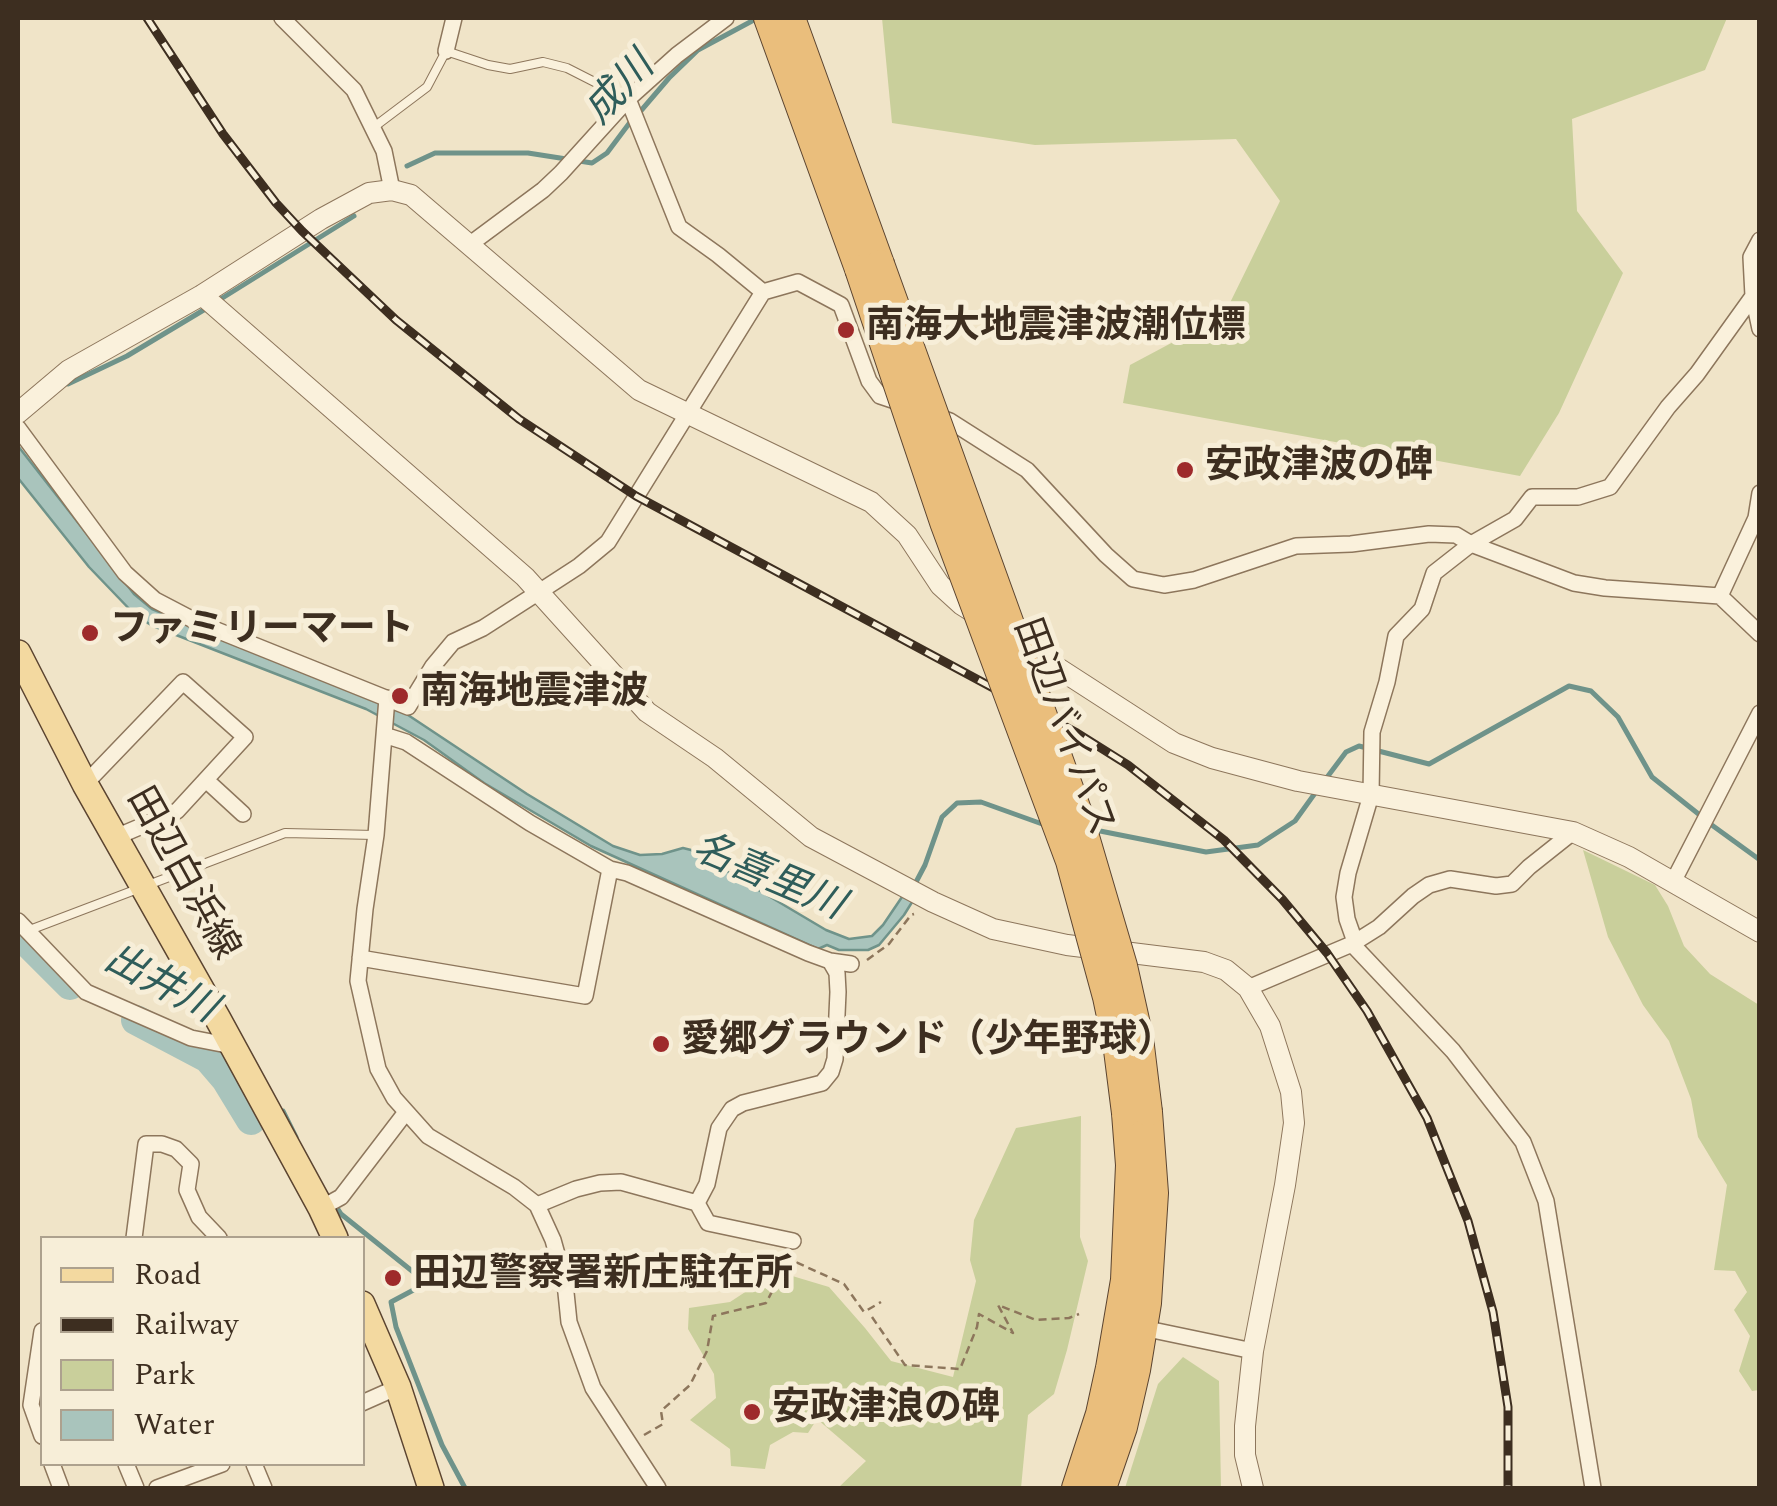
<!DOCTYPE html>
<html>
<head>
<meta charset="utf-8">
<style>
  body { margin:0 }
  #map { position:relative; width:1777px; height:1506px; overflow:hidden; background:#f0e4c8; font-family:Spectral,serif }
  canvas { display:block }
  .frame { position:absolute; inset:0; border:20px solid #3d2e20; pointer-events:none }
  .legend { position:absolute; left:40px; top:1236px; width:325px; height:230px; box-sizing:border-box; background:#f7eed8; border:2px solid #ada18e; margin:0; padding:12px 18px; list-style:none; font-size:30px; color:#3d2e20 }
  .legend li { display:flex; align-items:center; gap:20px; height:50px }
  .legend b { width:50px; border:2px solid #ada18e }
</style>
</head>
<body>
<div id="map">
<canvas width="1777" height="1506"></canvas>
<div class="frame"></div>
<ul class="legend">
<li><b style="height:12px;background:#f3d9a0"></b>Road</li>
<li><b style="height:12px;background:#3d2e20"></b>Railway</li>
<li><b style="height:28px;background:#c9cf9b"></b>Park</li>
<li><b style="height:28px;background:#a9c4bc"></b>Water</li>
</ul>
</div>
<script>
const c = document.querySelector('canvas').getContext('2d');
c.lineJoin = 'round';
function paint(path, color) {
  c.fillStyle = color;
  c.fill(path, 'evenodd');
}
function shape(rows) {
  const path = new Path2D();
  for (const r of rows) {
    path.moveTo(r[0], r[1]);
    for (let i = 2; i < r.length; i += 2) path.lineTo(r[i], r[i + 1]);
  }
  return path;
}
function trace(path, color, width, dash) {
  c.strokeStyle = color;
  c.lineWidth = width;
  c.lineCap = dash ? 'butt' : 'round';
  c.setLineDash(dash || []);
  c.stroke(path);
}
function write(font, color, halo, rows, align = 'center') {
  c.font = font + ' Spectral,"Noto Sans JP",serif';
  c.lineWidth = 10;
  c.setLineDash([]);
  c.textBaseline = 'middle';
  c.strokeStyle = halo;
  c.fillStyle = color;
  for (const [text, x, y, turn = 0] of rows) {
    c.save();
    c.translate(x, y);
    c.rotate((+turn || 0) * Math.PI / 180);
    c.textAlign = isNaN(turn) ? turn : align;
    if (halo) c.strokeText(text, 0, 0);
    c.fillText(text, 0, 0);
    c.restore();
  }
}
paint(shape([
  [882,18,1727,18,1705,70,1572,119,1577,211,1623,273,1559,413,1520,476,1123,403,1130,365,1224,315,1280,201,1236,139,1035,145,892,123],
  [1583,850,1655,885,1668,906,1684,946,1710,974,1759,1005,1759,1390,1752,1391,1739,1371,1750,1336,1734,1310,1747,1292,1735,1271,1714,1270,1727,1185,1698,1137,1691,1099,1669,1041,1643,1005,1608,937],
  [1081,1116,1080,1237,1088,1261,1067,1350,1054,1394,1028,1415,1021,1488,838,1488,866,1461,817,1419,808,1433,793,1432,770,1445,765,1469,731,1466,730,1449,690,1420,716,1398,714,1374,688,1329,689,1308,730,1302,759,1283,769,1269,829,1287,865,1328,891,1361,953,1377,976,1281,970,1260,974,1220,1016,1128],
  [1183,1357,1219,1381,1221,1488,1125,1488,1158,1384]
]), '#c9cf9b');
const water = shape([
  [18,446,134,594,152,609,379,700,405,713,527,794,613,846,640,855,662,854,683,848,691,850,826,930,849,939,872,936,883,925,904,894,914,899,904,915,879,945,868,950,839,950,827,945,818,949,591,846,484,783,424,740,366,709,153,626,137,617,89,567,18,478,18,446]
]);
paint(water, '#a9c4bc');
trace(water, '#6f938a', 2.5);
trace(shape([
  [639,113,669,78,698,50,752,21],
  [407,166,435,153,528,153,592,163,607,153,631,121],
  [216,302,354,216],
  [68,384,127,356,207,308],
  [1325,780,1346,752,1359,746,1429,764,1569,686,1591,691,1618,717,1652,777,1701,816],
  [1709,823,1760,860],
  [1090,829,1206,852,1258,845,1295,821,1318,789],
  [915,884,925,865,942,817,957,803,981,802,1045,825],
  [283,1111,296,1137],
  [334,1203,341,1214,417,1275,421,1286,391,1302,396,1327,442,1445,465,1488]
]), '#6f938a', 5);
trace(shape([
  [18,933,70,985],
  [136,1020,208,1058,226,1079,251,1120]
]), '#a9c4bc', 30);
const service = shape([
  [374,127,427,87,446,51,488,65,510,69,543,62,567,68,628,99],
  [27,931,285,833,375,835]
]);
const minor = shape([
  [282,18,354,90,384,151,392,190],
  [446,51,454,18],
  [628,99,679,227,718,255,763,292],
  [1760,240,1751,257,1753,296,1760,329],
  [469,245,543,190,561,173,628,99,677,55,726,18],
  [933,415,950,421,1027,470,1106,555,1133,579,1164,585,1194,580,1296,546,1351,544,1429,534,1456,535,1471,544,1574,583,1605,588,1720,596,1760,634],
  [18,428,125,573,155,600,199,623,408,707,433,666,453,642,483,628,539,592,579,566,608,542,763,292,798,282,841,305,869,381,880,396,907,405],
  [1720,596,1756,518,1760,493],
  [387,698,376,835,365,909,358,981,378,1069,394,1098,428,1136,514,1187,537,1205,553,1240,565,1283,569,1322,593,1388,658,1488],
  [384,735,406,742,530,823,610,869,627,873,808,953,830,961,851,964],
  [206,780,243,814],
  [85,784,183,682,245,737,177,811,116,837],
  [1673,882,1760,713],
  [18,921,86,992,191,1038,232,1046],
  [1354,939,1360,939,1379,927,1413,896,1429,885,1450,879,1496,886,1512,884,1529,867,1573,832],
  [1352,944,1453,1051,1523,1142,1546,1201,1593,1488],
  [360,958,585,996,610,869],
  [1248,988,1352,944,1354,939,1347,919,1344,897,1348,873,1371,795,1372,732,1387,682,1396,636,1422,609,1434,573,1471,544,1515,519,1532,497,1578,497,1610,487,1668,407,1697,374,1753,296],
  [697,1203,707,1184,719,1128,732,1109,743,1103,822,1083,831,1072,835,1059,838,992,837,973,830,961],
  [537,1205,576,1189,600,1183,621,1182,697,1203,708,1223,793,1241],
  [321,1208,341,1197,406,1112],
  [134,1238,146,1144,162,1144,176,1149,191,1164,187,1190,199,1217,219,1238],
  [1138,1327,1253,1351],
  [42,1331,31,1405,42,1436],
  [362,1403,398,1387],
  [52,1464,61,1488],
  [126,1464,136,1488],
  [254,1464,264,1488],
  [157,1488,222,1464]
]);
const tertiary = shape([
  [202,295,525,577,647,712,715,758,811,837,933,902,993,929,1067,945,1204,962,1226,970,1248,988,1270,1026,1291,1092,1294,1123,1285,1185,1253,1351,1245,1426,1245,1455,1253,1488],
  [18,413,69,370,202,295,321,219,369,193,392,190,411,195,639,390,871,502,907,535,940,585,962,605,981,617],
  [1013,639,1174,743,1212,758,1298,781,1573,832,1629,857,1760,932]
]);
const primary = shape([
  [18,653,85,784,218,1019,321,1208,335,1238],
  [362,1304,398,1387,431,1488]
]);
const trunk = shape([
  [768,18,859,269],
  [791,18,880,264],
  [1076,1488,1100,1414,1110,1368,1125,1280,1130,1165,1126,1113],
  [1102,1488,1123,1427,1136,1370,1147,1303,1154,1193,1148,1112]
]);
trace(service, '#8d765c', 10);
trace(minor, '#8d765c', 18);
trace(tertiary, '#8d765c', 22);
trace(primary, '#5b4430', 28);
trace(trunk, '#5b4430', 30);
trace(shape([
  [867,960,889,944,911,915,914,914],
  [872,1317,905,1365,960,1369,977,1327,979,1314,1013,1333,998,1305,1036,1320,1069,1318,1079,1314],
  [644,1435,663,1424,661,1411,690,1385,707,1351,713,1316,766,1303,789,1259,844,1284,864,1312,881,1302]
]), '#8d765c', 2.5, [8, 5]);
trace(service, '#faf1dc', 8);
trace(minor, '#faf1dc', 15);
trace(tertiary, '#faf1dc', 20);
trace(primary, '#f3d9a0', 25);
trace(trunk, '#eabe7c', 28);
const rail = shape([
  [147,18,223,134,276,203,302,231,396,320,519,419,636,496,1077,733,1128,765,1224,840,1282,899,1327,953,1367,1011,1427,1118,1468,1221,1493,1312,1508,1407,1508,1488]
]);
trace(rail, '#3d2e20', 9);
trace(rail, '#f7eed8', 5, [15]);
const trunkBridge = shape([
  [880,264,1078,813,1123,966,1139,1038,1148,1112],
  [859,269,944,522,1070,861,1107,997,1118,1050,1126,1113]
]);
trace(trunkBridge, '#5b4430', 30, []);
trace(trunkBridge, '#eabe7c', 28);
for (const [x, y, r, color] of [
  [846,330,10,"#9e2a2b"],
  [1185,470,10,"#9e2a2b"],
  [90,633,10,"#9e2a2b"],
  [400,696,10,"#9e2a2b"],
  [661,1044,10,"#9e2a2b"],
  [393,1278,10,"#9e2a2b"],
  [752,1412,10,"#9e2a2b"]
]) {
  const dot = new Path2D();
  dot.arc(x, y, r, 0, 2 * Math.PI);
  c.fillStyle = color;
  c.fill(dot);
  trace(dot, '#f7eed8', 4);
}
write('bold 38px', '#3d2e20', '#f7eed8', [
  ["南海大地震津波潮位標",866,330],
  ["安政津波の碑",1205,470],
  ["ファミリーマート",110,633],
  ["南海地震津波",420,696],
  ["愛郷グラウンド（少年野球）",681,1044],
  ["田辺警察署新庄駐在所",413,1278],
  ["安政津浪の碑",772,1412]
], 'left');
write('38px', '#3d2e20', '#f7eed8', [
  ["田辺バイパス",1061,728,70],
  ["田辺白浜線",180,875,61]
]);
write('italic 40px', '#2f5d5a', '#f7eed8', [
  ["成川",622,91,-47],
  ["名喜里川",767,880,23],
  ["出井川",159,987,28]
]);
</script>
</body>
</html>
